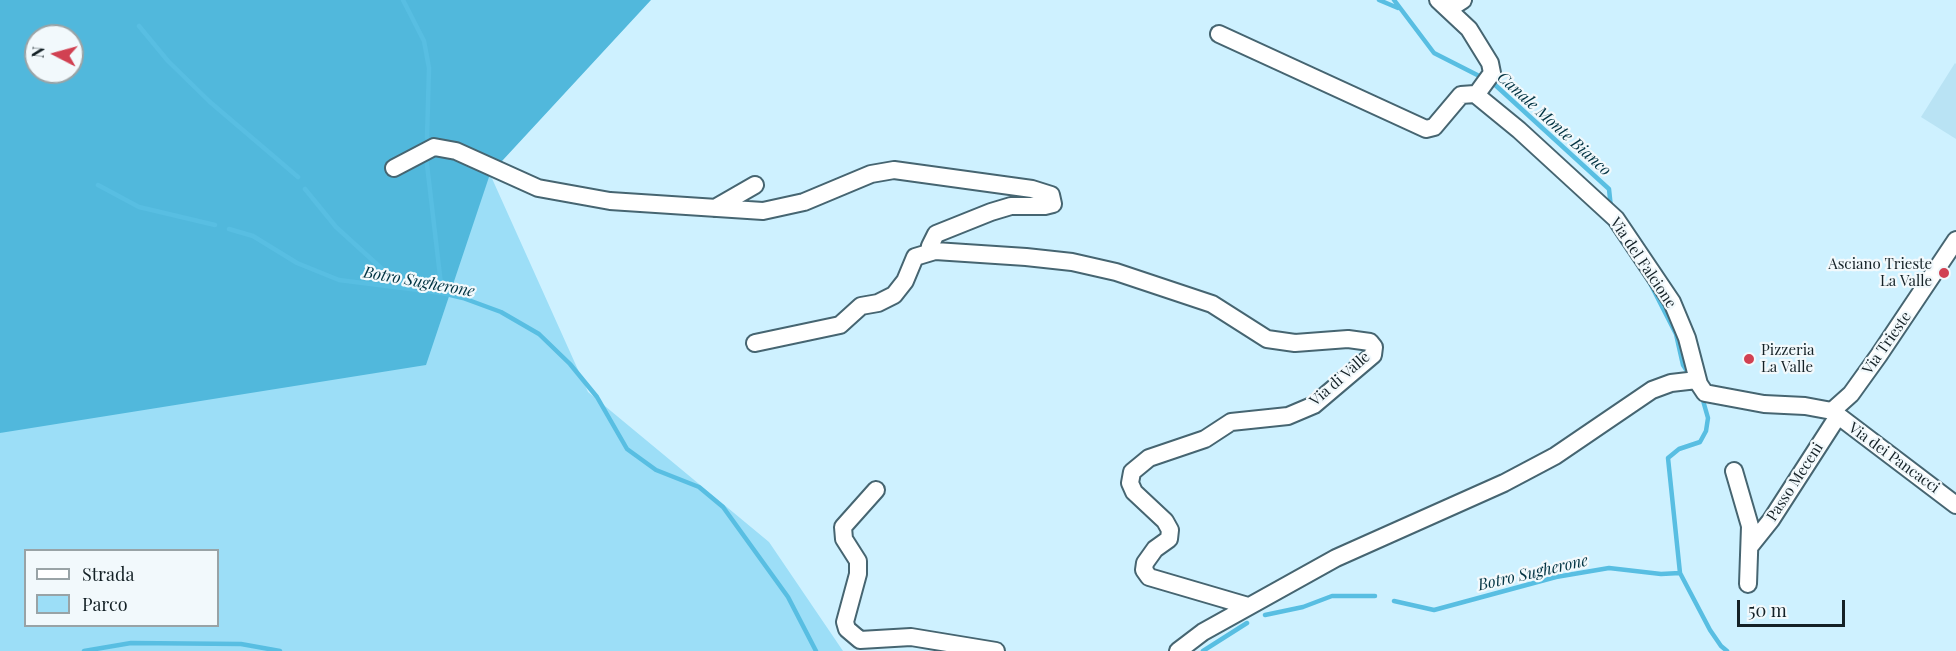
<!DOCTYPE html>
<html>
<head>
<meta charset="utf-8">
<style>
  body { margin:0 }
  #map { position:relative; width:1956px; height:651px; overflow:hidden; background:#cef1ff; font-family:"Playfair Display",serif }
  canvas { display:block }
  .legend { position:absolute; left:24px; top:549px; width:195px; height:78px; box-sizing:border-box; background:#f2f9fc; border:2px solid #99a3a6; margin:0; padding:8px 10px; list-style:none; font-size:18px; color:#142126 }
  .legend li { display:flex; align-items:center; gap:12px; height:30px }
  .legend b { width:30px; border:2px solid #99a3a6 }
  .north { position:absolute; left:24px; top:24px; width:60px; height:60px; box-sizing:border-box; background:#f2f9fc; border:2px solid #99a3a6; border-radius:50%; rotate:276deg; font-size:16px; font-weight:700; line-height:24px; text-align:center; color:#142126 }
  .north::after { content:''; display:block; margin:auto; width:21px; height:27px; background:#d14152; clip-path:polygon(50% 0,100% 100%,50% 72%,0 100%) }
  .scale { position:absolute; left:1737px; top:600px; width:108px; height:27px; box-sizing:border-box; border:3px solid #142126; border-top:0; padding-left:8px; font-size:18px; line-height:21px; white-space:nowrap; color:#142126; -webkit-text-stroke:4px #f2f9fc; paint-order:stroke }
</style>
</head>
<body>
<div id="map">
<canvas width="1956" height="651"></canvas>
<ul class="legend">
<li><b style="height:8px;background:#fff"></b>Strada</li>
<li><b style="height:16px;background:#9cdef7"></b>Parco</li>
</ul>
<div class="north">N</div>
<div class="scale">50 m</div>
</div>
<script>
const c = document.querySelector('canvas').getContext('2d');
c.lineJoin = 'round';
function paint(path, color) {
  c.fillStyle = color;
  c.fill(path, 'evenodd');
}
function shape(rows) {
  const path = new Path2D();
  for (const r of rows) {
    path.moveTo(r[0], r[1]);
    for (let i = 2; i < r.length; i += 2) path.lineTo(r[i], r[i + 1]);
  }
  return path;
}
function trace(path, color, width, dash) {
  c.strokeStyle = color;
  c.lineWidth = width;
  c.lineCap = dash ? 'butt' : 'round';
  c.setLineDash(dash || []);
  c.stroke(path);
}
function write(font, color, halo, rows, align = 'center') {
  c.font = font + ' "Playfair Display",serif';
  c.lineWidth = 4.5;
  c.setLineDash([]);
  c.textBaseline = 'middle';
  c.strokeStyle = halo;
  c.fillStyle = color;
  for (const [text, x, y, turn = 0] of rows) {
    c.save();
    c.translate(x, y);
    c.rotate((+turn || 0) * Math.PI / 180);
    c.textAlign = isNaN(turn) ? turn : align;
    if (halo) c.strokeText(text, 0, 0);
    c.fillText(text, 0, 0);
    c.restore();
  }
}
paint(shape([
  [1955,63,1956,64,1956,139,1921,117]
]), '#b9e3f4');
paint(shape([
  [490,174,588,392,769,542,843,651,0,651,0,433],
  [26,550,218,550,218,626,26,626]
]), '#9cdef7');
paint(shape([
  [0,0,651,0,490,174,426,365,0,433],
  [36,36,72,36,72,72,36,72]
]), '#51b8dc');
trace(shape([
  [403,0,424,41,429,68,427,138],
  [1379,0,1398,8],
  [1394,0,1434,53,1493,83,1609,189,1611,208],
  [139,26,168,61,210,102,298,177],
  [426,156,442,293],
  [98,185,139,207,215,225],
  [305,189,336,227,402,287],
  [229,229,253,236,297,263,339,280,442,293,463,298,501,312,539,334,570,364,597,397,627,449,656,470,699,487,723,507,788,597,816,651],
  [1650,283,1676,334,1683,365,1689,374],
  [1702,397,1708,418,1706,431,1700,442,1679,449,1668,458,1680,573,1710,630,1721,646,1727,651],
  [1394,601,1434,610,1556,577,1609,568,1661,574,1680,573],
  [1265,615,1303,607,1332,596,1375,596],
  [84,651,131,643,241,644,280,651],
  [1203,651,1247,623]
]), '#58bee2', 4.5);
const street = shape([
  [1438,0,1469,29,1490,63,1492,73,1476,95],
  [1449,9,1463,0],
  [1219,34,1426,129,1434,127,1461,95,1475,94,1519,130,1616,219,1672,302,1687,338,1699,384,1705,393,1764,404,1805,406,1832,411,1956,505],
  [394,168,434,147,456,151,538,188,610,201,763,211,804,202,871,174,894,170,1032,189,1051,195,1053,204,1045,206,1011,206,991,212,936,234,930,246,935,251,1026,257,1072,262,1116,272,1212,304,1267,339,1295,343,1348,339,1370,342,1374,347,1373,355,1314,405,1288,416,1231,422,1205,439,1149,458,1132,472,1130,483,1134,492,1165,521,1170,530,1169,539,1155,549,1145,563,1144,570,1149,577,1248,606],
  [715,208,755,185],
  [755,343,840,325,861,306,878,303,894,295,905,281,915,257,935,251],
  [1832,411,1851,394,1879,355,1956,240],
  [1734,471,1750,526,1748,584],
  [876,490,843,527,844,539,858,561,858,574,845,622,847,629,860,640,911,637,996,651],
  [1751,545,1771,520,1838,416],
  [1178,651,1203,632,1336,558,1504,483,1555,456,1652,390,1671,383,1697,380]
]);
trace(street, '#466571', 20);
trace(street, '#fff', 16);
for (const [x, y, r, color] of [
  [1944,273,6,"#d14152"],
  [1749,359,6,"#d14152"]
]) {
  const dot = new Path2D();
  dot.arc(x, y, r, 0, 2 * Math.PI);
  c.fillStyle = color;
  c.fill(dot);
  trace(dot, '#f2f9fc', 2);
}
write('15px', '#142126', '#f2f9fc', [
  ["Via del Falcione",1643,263,56],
  ["Via Trieste",1887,343,-55],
  ["Via di Valle",1340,379,-41],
  ["Via dei Pancacci",1894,458,36],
  ["Passo Meceni",1795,482,-57]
]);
write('15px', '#142126', '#f2f9fc', [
  ["Asciano Trieste",1932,264],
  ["La Valle",1932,281],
  ["Pizzeria",1761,350,"left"],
  ["La Valle",1761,367,"left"]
], 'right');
write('italic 16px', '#013342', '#f2f9fc', [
  ["Canale Monte Bianco",1554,124,42],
  ["Botro Sugherone",419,282,10],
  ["Botro Sugherone",1533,573,-13]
]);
</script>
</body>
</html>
